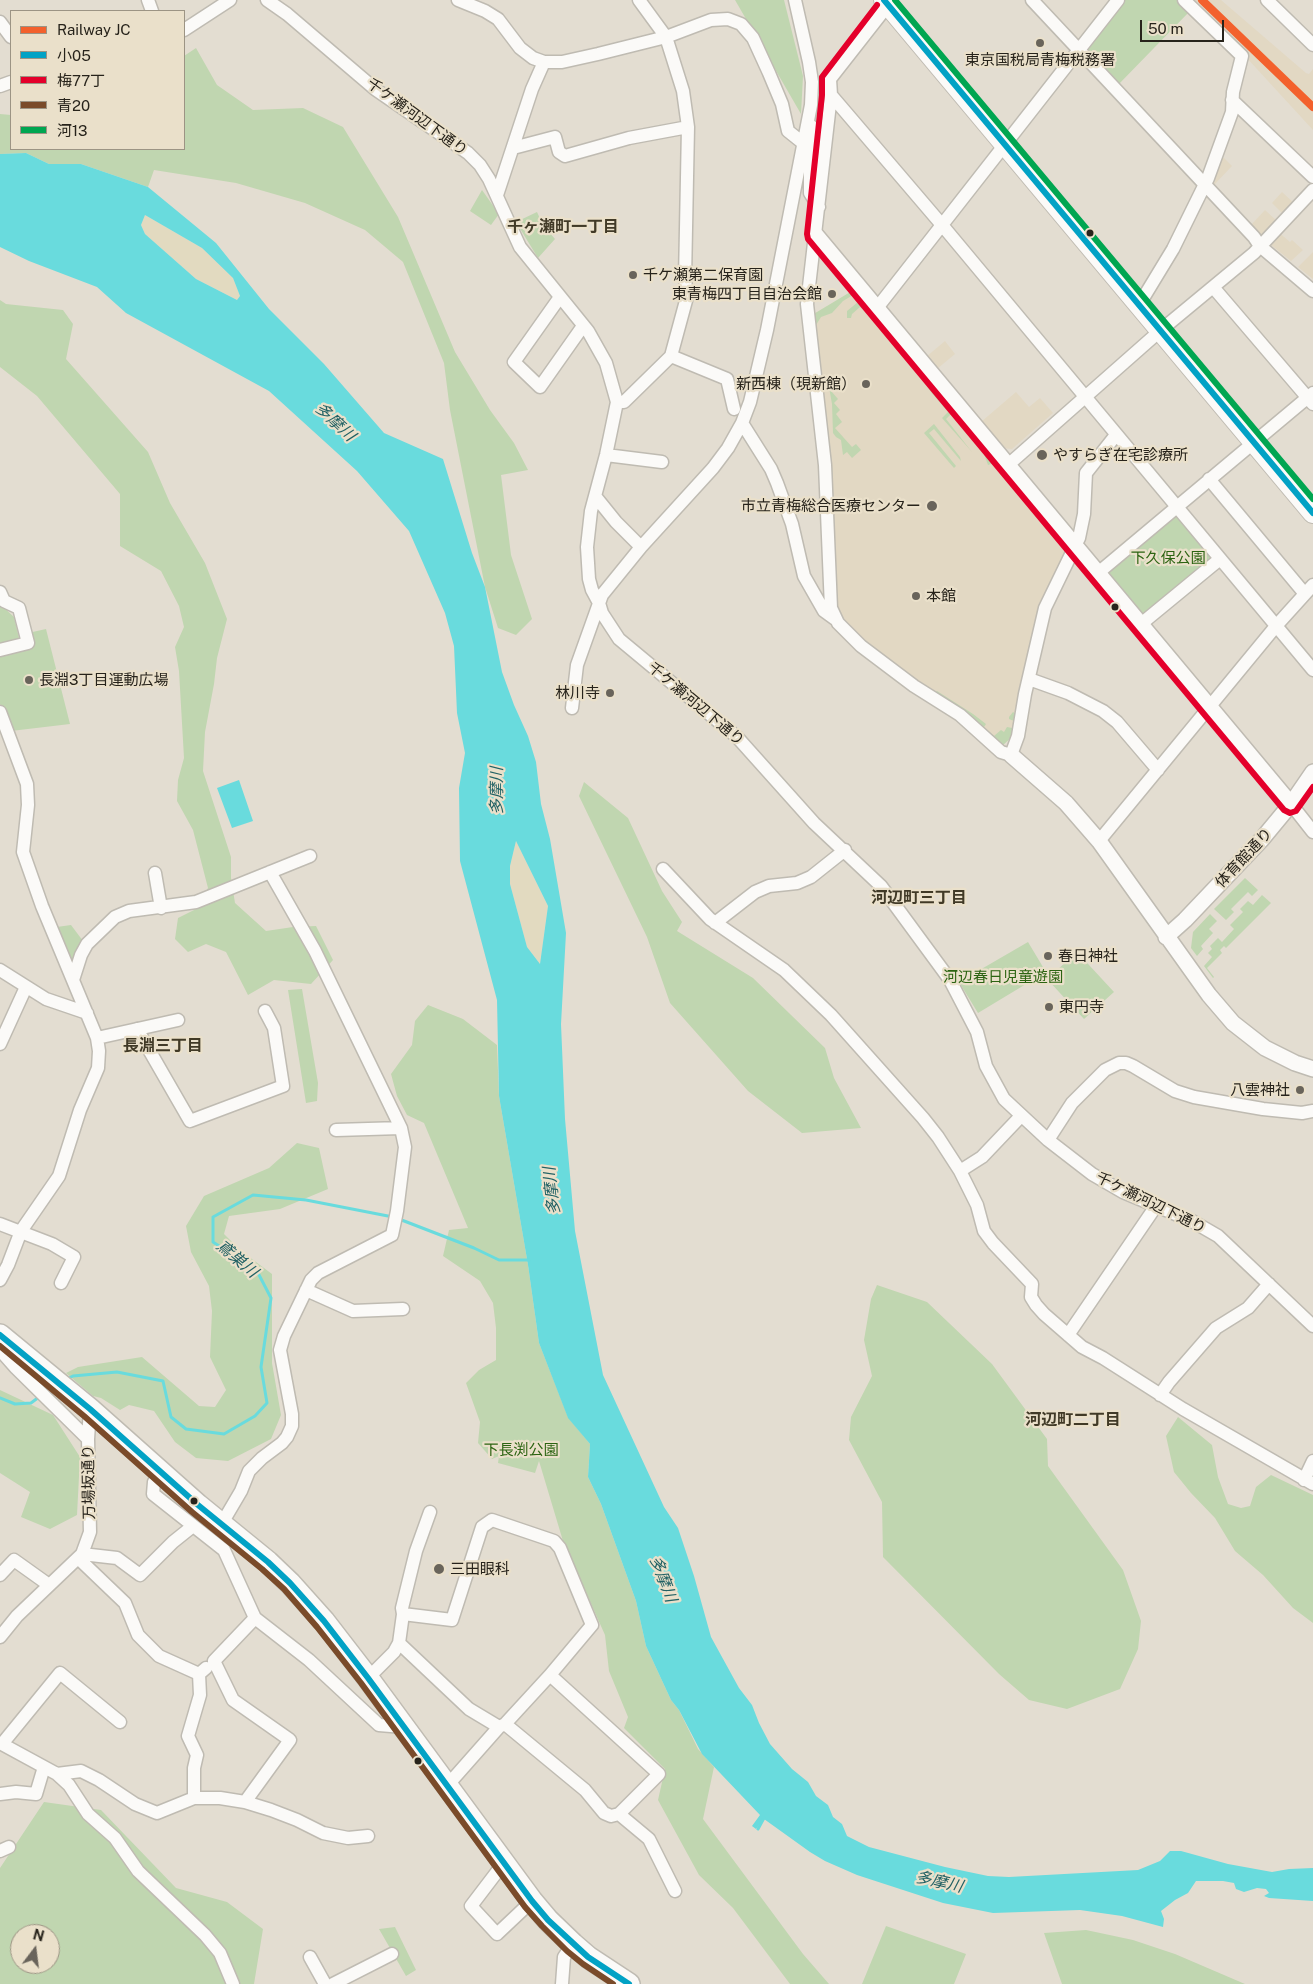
<!DOCTYPE html>
<html>
<head>
<meta charset="utf-8">
<style>
  body { margin:0 }
  #map { position:relative; width:1313px; height:1984px; overflow:hidden; background:#e3ddd1; font-family:"Public Sans","Noto Sans JP",sans-serif }
  canvas { display:block }
  .legend { position:absolute; left:10px; top:10px; width:175px; height:140px; box-sizing:border-box; background:#eae0ca; border:1px solid #9c9484; margin:0; padding:6px 9px; list-style:none; font-size:15px; color:#27231b }
  .legend li { display:flex; align-items:center; gap:10px; height:25px }
  .legend b { width:25px; border:1px solid #9c9484 }
  .north { position:absolute; left:10px; top:1924px; width:50px; height:50px; box-sizing:border-box; background:#eae0ca; border:1px solid #9c9484; border-radius:50%; rotate:15deg; font-size:14px; font-weight:700; line-height:20px; text-align:center; color:#27231b }
  .north::after { content:''; display:block; margin:auto; width:18px; height:22px; background:#69645b; clip-path:polygon(50% 0,100% 100%,50% 72%,0 100%) }
  .scale { position:absolute; left:1140px; top:20px; width:84px; height:22px; box-sizing:border-box; border:2px solid #27231b; border-top:0; padding-left:6px; font-size:15px; line-height:18px; white-space:nowrap; color:#27231b; -webkit-text-stroke:4px #eae0ca; paint-order:stroke }
</style>
</head>
<body>
<div id="map">
<canvas width="1313" height="1984"></canvas>
<ul class="legend">
<li><b style="height:6px;background:#f3612d"></b>Railway JC</li>
<li><b style="height:6px;background:#02a2c5"></b>小05</li>
<li><b style="height:6px;background:#e4002b"></b>梅77丁</li>
<li><b style="height:6px;background:#7a4b2a"></b>青20</li>
<li><b style="height:6px;background:#00a651"></b>河13</li>
</ul>
<div class="north">N</div>
<div class="scale">50 m</div>
</div>
<script>
const c = document.querySelector('canvas').getContext('2d');
c.lineJoin = 'round';
function paint(path, color) {
  c.fillStyle = color;
  c.fill(path, 'evenodd');
}
function shape(rows) {
  const path = new Path2D();
  for (const r of rows) {
    path.moveTo(r[0], r[1]);
    for (let i = 2; i < r.length; i += 2) path.lineTo(r[i], r[i + 1]);
  }
  return path;
}
function trace(path, color, width, dash) {
  c.strokeStyle = color;
  c.lineWidth = width;
  c.lineCap = dash ? 'butt' : 'round';
  c.setLineDash(dash || []);
  c.stroke(path);
}
function write(font, color, halo, rows, align = 'center') {
  c.font = font + ' "Public Sans","Noto Sans JP",sans-serif';
  c.lineWidth = 4.5;
  c.setLineDash([]);
  c.textBaseline = 'middle';
  c.strokeStyle = halo;
  c.fillStyle = color;
  for (const [text, x, y, turn = 0] of rows) {
    c.save();
    c.translate(x, y);
    c.rotate((+turn || 0) * Math.PI / 180);
    c.textAlign = isNaN(turn) ? turn : align;
    if (halo) c.strokeText(text, 0, 0);
    c.fillText(text, 0, 0);
    c.restore();
  }
}
paint(shape([
  [1189,0,1221,0,1306,73,1309,74,1313,69,1313,130,1245,56],
  [1221,158,1224,158,1232,166,1213,186,1212,181],
  [1282,192,1295,204,1284,215,1272,203],
  [1265,210,1278,222,1265,235,1260,235,1250,226],
  [1277,231,1290,242,1292,240,1303,250,1291,261,1270,244],
  [1313,252,1313,279,1298,267],
  [854,290,1068,549,1013,734,995,740,862,641,841,619,836,607,812,315],
  [945,341,955,354,937,369,926,357],
  [1016,392,1029,407,1040,398,1053,413,1012,449,1002,448,981,422]
]), '#e2d8c3');
paint(shape([
  [735,0,784,0,803,76,801,114],
  [1124,0,1177,0,1189,12,1118,85,1087,51,1087,47],
  [196,48,217,85,253,110,303,108,343,127,398,217,455,352,490,410,514,443,528,470,501,475,511,555,532,619,516,635,498,628,485,587,450,410,444,363,403,262,365,230,305,203,236,183,154,170,148,187,81,164,49,164,26,153,0,154,0,114,11,115,11,149,184,149,184,56],
  [482,190,499,214,491,225,470,211],
  [537,212,543,225,555,239,538,258,516,222],
  [852,291,853,295,843,301,832,313,821,317,816,325,832,465,834,522,833,521,812,315],
  [0,300,6,304,63,310,73,324,66,359,148,452,170,503,205,563,227,619,217,658,214,684,205,732,203,771,231,857,231,878,235,903,266,931,293,927,316,926,333,960,311,984,274,980,248,995,226,952,206,944,188,952,175,939,178,918,194,910,208,888,193,830,177,801,178,780,184,758,179,671,175,647,184,627,179,606,161,571,120,546,120,494,37,396,0,367],
  [858,302,862,303,989,455,994,463,988,465,984,454,951,414,946,419,972,452,942,418,948,412,931,392,924,382,925,381,867,313,860,307,852,314,851,318,847,318,847,311],
  [830,380,836,388,831,391,838,399,834,403,840,410,836,414,842,422,835,428,852,447,856,444,861,450,852,458,847,452,843,455,841,440,836,437,833,433,832,404,829,387],
  [934,424,960,457,961,461,934,429,929,433,956,466,954,468,924,433],
  [1172,516,1178,516,1212,557,1211,562,1146,616,1141,615,1107,575,1108,570],
  [0,604,14,617,20,642,0,646],
  [46,629,70,724,11,731,0,704,0,656,28,633],
  [937,691,973,714,986,724,984,727,994,736,1001,730,1004,732,1007,727,1012,728,1014,721,1009,719,1009,717,1013,712,1016,714,1013,736,1002,746,935,693],
  [584,782,628,818,662,891,682,922,677,931,753,978,825,1048,834,1078,861,1128,802,1133,748,1091,670,1003,647,937,579,796],
  [1245,878,1258,890,1252,896,1248,892,1231,909,1234,912,1226,920,1214,909],
  [1262,895,1271,903,1226,948,1224,946,1220,950,1222,953,1207,968,1214,977,1213,978,1204,966,1212,957,1208,953,1212,949,1210,946,1218,938,1222,942,1234,929,1230,925,1243,912,1240,909,1248,901,1253,905],
  [1210,914,1217,921,1209,929,1213,933,1201,946,1203,949,1197,956,1191,948,1193,932],
  [71,925,83,941,71,967,57,927],
  [1028,942,1046,972,978,1013,959,982],
  [1077,952,1114,992,1084,1019,1047,979],
  [302,989,318,1083,317,1101,306,1103,288,990],
  [428,1005,463,1019,497,1045,499,1096,528,1265,539,1343,568,1417,590,1444,588,1477,601,1504,636,1601,646,1646,671,1700,679,1710,698,1749,714,1767,703,1819,803,1954,829,1984,790,1984,733,1908,699,1875,658,1800,665,1769,624,1728,628,1717,609,1671,605,1635,563,1541,539,1461,535,1473,498,1463,499,1456,492,1459,478,1443,480,1422,466,1383,479,1370,496,1360,496,1328,493,1303,480,1281,443,1256,449,1230,468,1228,424,1123,407,1115,397,1096,391,1074,412,1045,415,1021],
  [297,1143,319,1148,328,1189,280,1209,229,1216,224,1234,240,1250,272,1274,272,1363,281,1415,271,1439,228,1461,196,1458,175,1442,154,1411,129,1405,120,1410,101,1398,93,1396,66,1373,78,1367,142,1357,199,1406,215,1407,226,1390,210,1357,212,1311,209,1286,191,1252,186,1226,204,1196,269,1168],
  [877,1285,927,1302,992,1364,1047,1439,1048,1466,1123,1570,1141,1621,1138,1649,1120,1689,1067,1709,1029,1700,999,1674,883,1557,882,1502,849,1440,851,1417,872,1376,864,1340,871,1299],
  [0,1390,53,1415,80,1457,77,1515,50,1529,21,1517,30,1492,0,1473],
  [1178,1417,1212,1445,1218,1477,1228,1504,1241,1508,1250,1506,1256,1487,1271,1475,1313,1495,1313,1623,1293,1608,1263,1575,1235,1551,1215,1518,1191,1493,1174,1472,1166,1436],
  [44,1802,101,1810,176,1888,227,1902,263,1929,254,1984,0,1984,0,1868],
  [20,1934,50,1934,50,1964,20,1964],
  [886,1926,966,1954,954,1984,862,1984],
  [395,1927,416,1970,406,1976,379,1929],
  [1086,1930,1133,1940,1175,1954,1245,1984,1062,1984,1044,1933]
]), '#c0d6b0');
paint(shape([
  [145,215,202,248,233,278,240,296,237,300,196,279,145,234,141,225],
  [516,841,548,906,540,964,527,947,510,884,510,866]
]), '#e2dac0');
paint(shape([
  [26,153,49,164,81,164,148,187,216,243,269,309,324,364,384,433,443,459,472,553,485,587,502,672,514,705,528,736,536,762,541,804,550,839,566,933,561,1024,565,1119,575,1231,603,1375,664,1507,678,1528,694,1576,711,1637,739,1688,752,1705,759,1723,770,1744,792,1769,808,1782,816,1796,828,1805,833,1817,842,1824,847,1836,869,1847,945,1867,988,1876,1009,1877,1138,1870,1160,1861,1170,1851,1181,1851,1228,1864,1272,1872,1289,1869,1313,1868,1313,1901,1269,1898,1264,1896,1269,1893,1266,1889,1257,1888,1244,1892,1236,1889,1234,1883,1223,1881,1196,1881,1188,1893,1175,1900,1161,1911,1164,1919,1163,1927,1122,1916,1080,1910,993,1913,943,1903,857,1875,825,1861,810,1852,764,1819,756,1829,752,1826,760,1815,702,1754,679,1710,671,1700,646,1646,636,1601,601,1504,588,1477,590,1444,568,1418,539,1343,528,1265,499,1096,497,1000,460,861,459,788,465,753,457,713,454,646,445,613,409,531,357,471,269,391,126,313,97,287,29,261,0,247,0,154],
  [145,215,202,248,233,278,240,296,237,300,196,279,145,234,141,225],
  [516,841,548,906,540,964,527,947,510,884,510,866],
  [239,780,253,821,232,828,217,788]
]), '#69dbdd');
trace(shape([
  [399,1219,474,1248,499,1260,529,1260],
  [65,1380,73,1376,117,1372,163,1381,171,1417,186,1429,224,1434,255,1416,267,1403,261,1367,271,1298,257,1271,213,1242,213,1217,253,1195,306,1200,393,1217],
  [0,1398,15,1404,31,1403,39,1397],
  [758,1829,764,1818]
]), '#69dbdd', 3);
const minor = shape([
  [148,0,152,11],
  [267,0,287,14,375,89,468,153,480,165,489,179,520,247,588,331,606,363,617,402,606,455,591,511,587,547,589,579,592,590,599,603,602,613,619,639,737,737,814,823,881,886,950,980,977,1032,986,1066,1004,1099,1048,1140,1092,1174,1123,1192,1192,1221,1218,1236,1313,1326],
  [458,0,485,11,498,19,520,48,533,58,544,62,562,62,598,54,666,37,711,20,728,19,741,24,753,38,769,73,782,104,788,131,803,143],
  [1032,0,1254,237,1260,246,1313,291],
  [1267,0,1313,45],
  [888,5,830,79,831,95,807,304,825,465,831,608,838,623,861,646,914,686,960,715,1001,752,1011,755,1018,736,1025,694,1045,608,1079,538,1084,514,1086,473,1116,435],
  [0,22,11,37],
  [184,30,230,0],
  [0,86,11,82],
  [831,95,942,225,1313,670],
  [1232,100,1313,177],
  [808,123,815,130,810,167,810,193,819,207],
  [513,148,555,137,559,152,565,156,629,138,688,127],
  [497,195,532,89,544,62],
  [1213,287,1313,404],
  [560,297,514,362,540,387,583,326],
  [1139,305,1173,249,1208,178,1232,112,1233,92,1242,56,1184,0],
  [877,308,1118,0],
  [671,356,727,379,734,409],
  [617,402,624,402,671,356,687,297,685,279,688,127,683,91,666,37,639,0],
  [742,423,771,469,777,483,792,524,804,576,824,611,835,619],
  [606,455,662,462],
  [1008,465,1161,330,1254,253,1313,190],
  [1209,479,1305,594],
  [595,496,616,522,641,547],
  [1098,573,1313,393],
  [0,592,4,601,19,608,28,643,0,650],
  [1141,624,1220,559],
  [1029,679,1068,693,1103,711,1117,722,1158,770],
  [572,708,577,665,602,595,641,547,713,468,728,448,742,423,750,402,767,330,811,105,812,82,809,62,795,0],
  [0,712,27,784,28,805,23,852,42,906,97,1038,99,1051,98,1068,80,1110,59,1176,21,1231,8,1265,0,1280],
  [1291,804,1313,832],
  [1099,841,1276,626,1313,585],
  [663,869,710,919,784,970,831,1015,923,1118,938,1137,960,1171,977,1205,984,1231,993,1243,1032,1284,1031,1297,1036,1305,1044,1314,1082,1347,1103,1358,1183,1409,1313,1484],
  [155,873,161,908],
  [715,923,755,892,769,886,797,883,811,877,845,850],
  [0,970,46,999,87,1013],
  [73,980,81,955,87,944,115,917,129,911,196,902,310,856],
  [137,1029,190,1121,283,1086,274,1028,265,1011],
  [97,1038,178,1020],
  [0,1044,26,987],
  [336,1130,401,1128],
  [1048,1140,1072,1103,1105,1070,1119,1063,1126,1063,1133,1066,1175,1091,1194,1097,1263,1109,1302,1113,1313,1111],
  [960,1171,982,1157,1021,1116],
  [0,1224,52,1244,74,1257,61,1283],
  [306,1290,353,1311,403,1309],
  [1068,1335,1156,1206],
  [0,1350,16,1368,88,1439],
  [1160,1395,1169,1382,1216,1328,1248,1308,1269,1284],
  [160,1472,154,1482,153,1494,224,1550,255,1618,309,1660,379,1725,403,1727],
  [1304,1480,1313,1461],
  [221,1525,241,1491,249,1471,262,1458,282,1443,287,1437,292,1426,292,1414,280,1350,284,1336,311,1280,318,1273,392,1235,397,1211,405,1147,401,1128,315,951,270,872],
  [82,1554,90,1532,88,1439,90,1409],
  [78,1558,125,1603,138,1635,159,1656,199,1674],
  [0,1575,14,1560,49,1585],
  [403,1614,402,1608,416,1551,430,1512],
  [0,1637,17,1616,82,1554,117,1558,140,1575,173,1542,193,1526],
  [399,1643,469,1709,499,1727],
  [368,1678,394,1652,399,1643,403,1614,452,1620,482,1527,492,1520,554,1541,560,1548,592,1625,550,1675,505,1724,499,1727,446,1787],
  [505,1724,585,1790,604,1813,611,1816,619,1814,659,1774,550,1675],
  [0,1743,57,1774,81,1771,99,1780,135,1804,157,1813,194,1798,220,1798,245,1802,271,1810,297,1820,323,1833,348,1838,368,1836],
  [2,1744,60,1673,120,1722],
  [57,1774,69,1785,88,1814,115,1838,138,1871,205,1935,220,1953,233,1984],
  [0,1794,16,1792,36,1794,44,1767],
  [194,1798,194,1768,197,1755,188,1736,200,1695,199,1674,206,1668],
  [245,1802,290,1740,233,1700,214,1661,255,1618],
  [619,1814,649,1839,675,1891],
  [0,1851,9,1847],
  [503,1864,471,1906,497,1934,532,1901],
  [310,1957,325,1984],
  [333,1984,392,1954],
  [562,1984,564,1957,573,1944]
]);
const tertiary = shape([
  [816,235,1291,804],
  [1011,755,1066,803,1099,841,1209,995,1233,1023,1265,1048,1295,1063,1313,1069],
  [1166,937,1185,920,1262,839,1291,804,1313,772]
]);
const primary = shape([
  [884,0,1313,513]
]);
const trunk = shape([
  [0,1335,90,1409,198,1505,268,1562,290,1583,324,1621,368,1678,532,1901,548,1920,573,1944,588,1957,629,1984]
]);
trace(minor, '#bfbbb2', 15);
trace(tertiary, '#bfbbb2', 18);
trace(primary, '#bfbbb2', 22);
trace(trunk, '#bfbbb2', 24);
trace(minor, '#fbfaf8', 12);
trace(tertiary, '#fbfaf8', 15);
trace(primary, '#fbfaf8', 20);
trace(trunk, '#fbfaf8', 21);
trace(shape([
  [884,0,1313,513],
  [0,1335,90,1409,198,1505,268,1562,290,1583,324,1621,368,1678,532,1901,548,1920,588,1957,629,1984]
]), '#02a2c5', 6);
trace(shape([
  [877,5,822,77,822,95,807,234,808,239,1284,810,1290,813,1296,811,1313,787]
]), '#e4002b', 6);
trace(shape([
  [0,1346,84,1416,192,1512,262,1569,284,1589,317,1627,361,1683,525,1907,542,1926,567,1951,583,1964,613,1984]
]), '#7a4b2a', 6);
trace(shape([
  [895,0,1313,499]
]), '#00a651', 6);
trace(shape([
  [1202,0,1313,107]
]), '#f3612d', 8);
for (const [x, y, r, color] of [
  [1040,43,5,"#69645b"],
  [1090,233,4.5,"#27231b"],
  [633,275,5,"#69645b"],
  [832,294,5,"#69645b"],
  [866,384,5,"#69645b"],
  [1042,455,6,"#69645b"],
  [932,506,6,"#69645b"],
  [916,596,5,"#69645b"],
  [1115,607,4.5,"#27231b"],
  [29,680,5,"#69645b"],
  [610,693,5,"#69645b"],
  [1048,956,5,"#69645b"],
  [1049,1007,5,"#69645b"],
  [1300,1090,5,"#69645b"],
  [194,1501,4.5,"#27231b"],
  [439,1569,6,"#69645b"],
  [418,1761,4.5,"#27231b"]
]) {
  const dot = new Path2D();
  dot.arc(x, y, r, 0, 2 * Math.PI);
  c.fillStyle = color;
  c.fill(dot);
  trace(dot, '#eae0ca', 2);
}
write('15px', '#27231b', '#eae0ca', [
  ["東京国税局青梅税務署",1040,60,"center"],
  ["千ケ瀬第二保育園",643,275],
  ["東青梅四丁目自治会館",822,294,"right"],
  ["新西棟（現新館）",856,384,"right"],
  ["やすらぎ在宅診療所",1053,455],
  ["市立青梅総合医療センター",921,506,"right"],
  ["本館",926,596],
  ["長淵3丁目運動広場",39,680],
  ["林川寺",600,693,"right"],
  ["春日神社",1058,956],
  ["東円寺",1059,1007],
  ["八雲神社",1290,1090,"right"],
  ["三田眼科",450,1569]
], 'left');
write('15px', '#27231b', '#eae0ca', [
  ["千ケ瀬河辺下通り",417,117,36],
  ["千ケ瀬河辺下通り",696,704,40],
  ["体育館通り",1244,858,-47],
  ["千ケ瀬河辺下通り",1151,1203,26],
  ["万場坂通り",89,1482,-91]
]);
write('15px', '#2c6412', '#eae0ca', [
  ["下久保公園",1168,558],
  ["河辺春日児童遊園",1003,977],
  ["下長渕公園",521,1450]
]);
write('bold 16px', '#413a27', '#eae0ca', [
  ["千ヶ瀬町一丁目",563,227],
  ["河辺町三丁目",919,898],
  ["長淵三丁目",163,1046],
  ["河辺町二丁目",1073,1420]
]);
write('italic 16px', '#216164', '#eae0ca', [
  ["多摩川",335,422,43],
  ["多摩川",497,791,-90],
  ["多摩川",552,1191,-96],
  ["鳶巣川",237,1259,40],
  ["多摩川",663,1579,69],
  ["多摩川",939,1882,13]
]);
</script>
</body>
</html>
